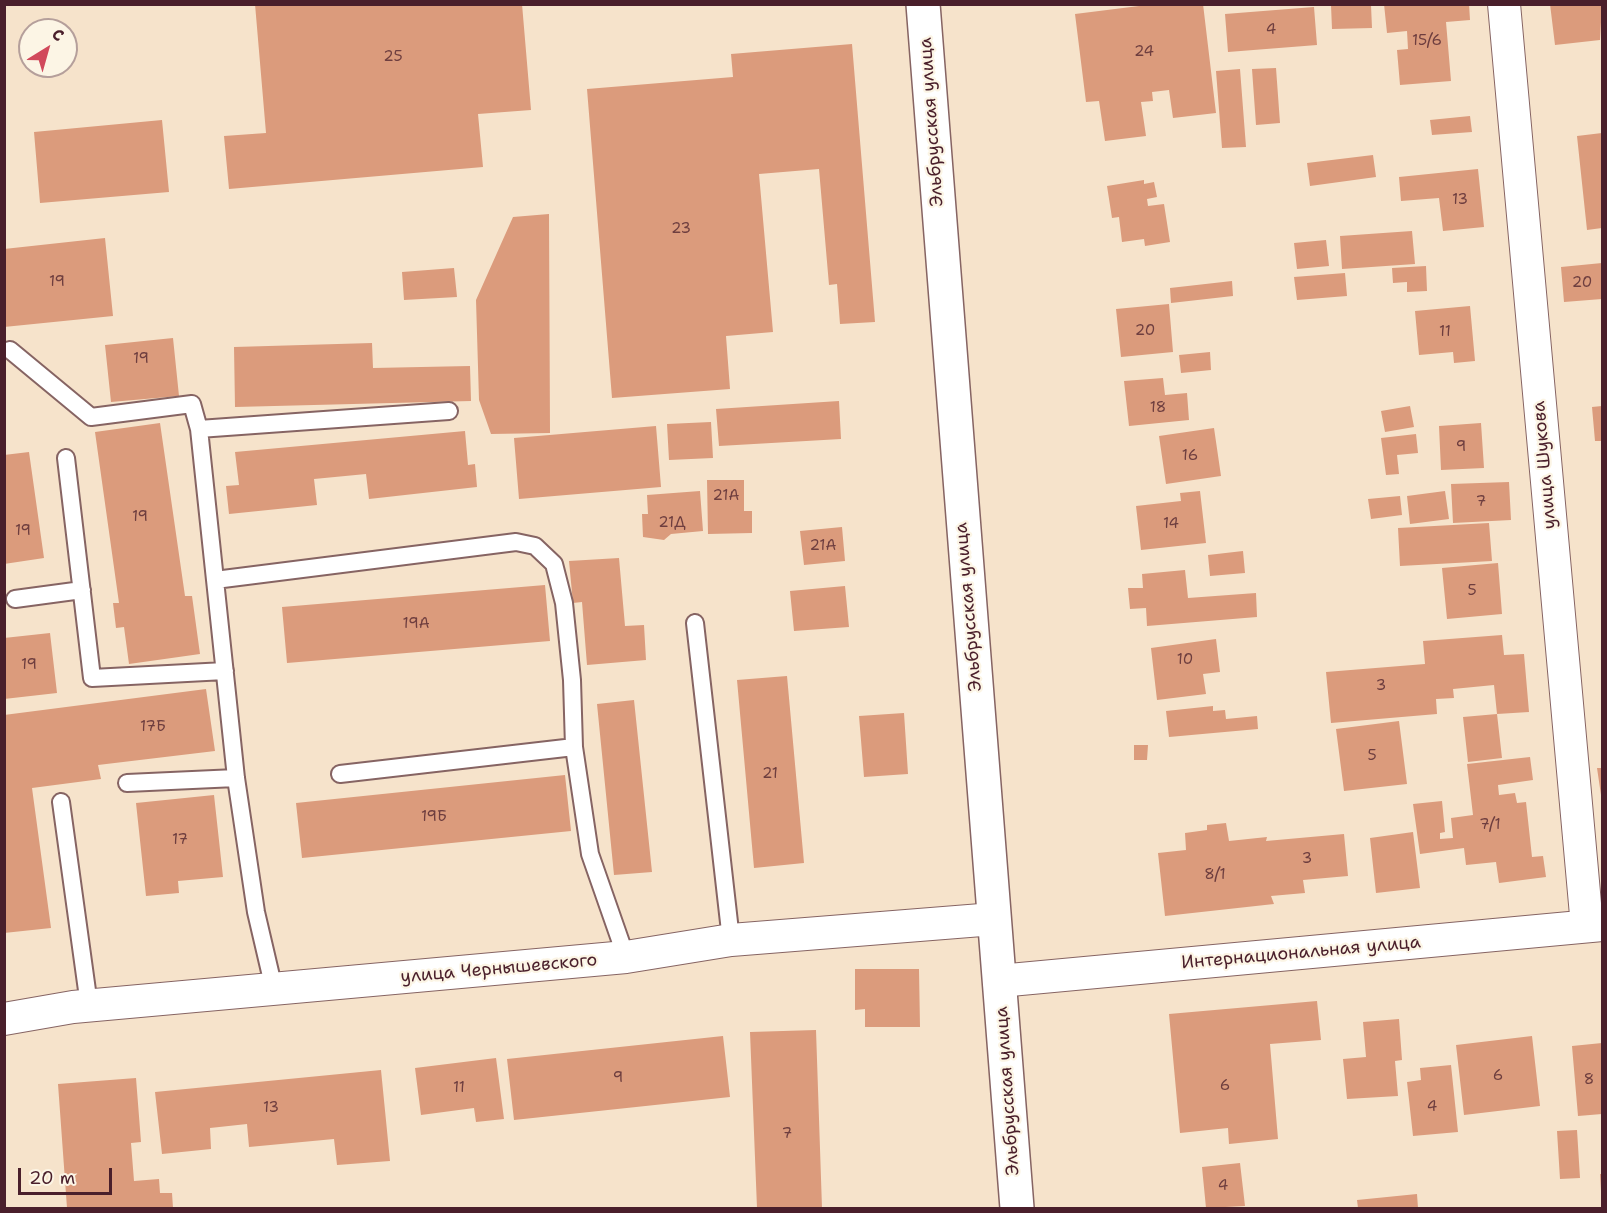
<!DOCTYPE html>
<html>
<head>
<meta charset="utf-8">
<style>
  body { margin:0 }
  #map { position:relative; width:1607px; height:1213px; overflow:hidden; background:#f6e3cb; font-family:"Shantell Sans",sans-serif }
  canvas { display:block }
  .frame { position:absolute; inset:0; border:6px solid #4a1f2b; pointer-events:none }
  .north { position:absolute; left:18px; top:18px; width:60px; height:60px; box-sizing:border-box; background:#fcf5e5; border:2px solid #b59f9b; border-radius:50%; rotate:37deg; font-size:16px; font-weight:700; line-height:24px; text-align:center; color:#4a1f2b }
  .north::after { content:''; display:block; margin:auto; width:21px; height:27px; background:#d1495b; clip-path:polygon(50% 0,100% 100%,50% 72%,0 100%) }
  .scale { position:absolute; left:18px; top:1168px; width:94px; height:27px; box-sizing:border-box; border:3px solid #4a1f2b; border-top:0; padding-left:8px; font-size:18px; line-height:21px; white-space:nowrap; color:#4a1f2b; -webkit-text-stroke:4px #fcf5e5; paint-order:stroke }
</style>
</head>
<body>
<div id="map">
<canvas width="1607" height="1213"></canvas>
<div class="frame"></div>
<div class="north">С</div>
<div class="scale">20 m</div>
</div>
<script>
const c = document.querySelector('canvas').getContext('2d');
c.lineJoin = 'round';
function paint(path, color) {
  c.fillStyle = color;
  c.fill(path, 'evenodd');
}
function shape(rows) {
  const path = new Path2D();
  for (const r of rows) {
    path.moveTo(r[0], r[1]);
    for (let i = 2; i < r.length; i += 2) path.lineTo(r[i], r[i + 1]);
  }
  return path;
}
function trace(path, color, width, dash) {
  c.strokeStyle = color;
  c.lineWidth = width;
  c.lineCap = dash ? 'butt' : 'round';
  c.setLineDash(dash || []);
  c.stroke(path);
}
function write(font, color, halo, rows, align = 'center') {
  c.font = font + ' "Shantell Sans",sans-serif';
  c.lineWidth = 4.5;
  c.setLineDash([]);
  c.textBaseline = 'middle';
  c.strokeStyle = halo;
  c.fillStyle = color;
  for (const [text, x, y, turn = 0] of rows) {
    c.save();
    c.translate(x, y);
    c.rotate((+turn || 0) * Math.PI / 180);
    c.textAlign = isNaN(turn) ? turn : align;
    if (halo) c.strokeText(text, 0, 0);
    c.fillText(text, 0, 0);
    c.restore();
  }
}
paint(shape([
  [255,4,522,4,531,110,478,114,483,167,229,189,224,136,266,133],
  [1155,4,1203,4,1216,113,1173,118,1169,90,1152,92,1153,101,1141,102,1146,136,1105,141,1099,101,1086,102,1075,14],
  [1384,4,1469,4,1470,20,1446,22,1451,81,1400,85,1397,50,1408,49,1407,31,1387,33],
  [1550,4,1602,4,1600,40,1555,45],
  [1331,5,1371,5,1372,28,1332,29],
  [1314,7,1317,45,1228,52,1225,14],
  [852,44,875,322,840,324,837,284,829,285,819,169,759,174,773,332,726,336,730,389,612,398,587,89,733,77,731,54],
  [1276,68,1280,123,1256,125,1252,69],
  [1240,69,1246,147,1222,148,1216,71],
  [1470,116,1472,132,1432,135,1430,120],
  [162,120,169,192,40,203,34,132],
  [1602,133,1602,228,1587,230,1577,136],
  [1373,155,1376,177,1310,186,1307,163],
  [1478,169,1484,227,1443,231,1439,198,1401,201,1399,177],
  [1144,180,1144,184,1154,182,1157,197,1147,199,1148,206,1164,204,1170,242,1145,246,1144,239,1122,242,1119,217,1112,218,1107,186],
  [549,214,550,433,491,434,479,400,476,300,513,217],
  [1412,231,1415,264,1342,269,1340,236],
  [105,238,113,316,4,327,4,249],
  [1326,240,1329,266,1297,269,1294,243],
  [1602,263,1602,299,1564,302,1561,267],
  [1426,266,1427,291,1407,292,1407,282,1393,283,1392,268],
  [454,268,457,297,404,300,402,272],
  [1345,273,1347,296,1297,300,1294,277],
  [1232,281,1233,296,1171,303,1170,288],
  [1169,304,1173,352,1121,357,1116,309],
  [1470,306,1475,361,1454,363,1453,352,1419,355,1415,311],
  [173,338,179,396,111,402,105,345],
  [372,343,373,368,470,366,471,401,235,407,234,347],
  [1210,352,1211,370,1181,373,1179,355],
  [1163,378,1165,395,1187,393,1189,420,1129,426,1124,381],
  [839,401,841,439,719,446,716,409],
  [1410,406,1414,427,1385,432,1381,411],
  [1602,406,1602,441,1595,441,1592,407],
  [711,422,713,458,669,460,667,424],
  [160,423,185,596,192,596,200,654,129,664,124,627,116,628,113,603,119,603,95,432],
  [1481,423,1484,468,1441,470,1439,426],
  [656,426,661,487,519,499,514,438],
  [1214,428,1221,476,1166,484,1159,436],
  [465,431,468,465,475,464,477,487,369,499,366,474,314,479,317,505,229,514,226,486,239,485,235,452],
  [1416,434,1418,453,1397,455,1399,474,1386,475,1381,438],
  [29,452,44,558,4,564,4,455],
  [707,480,744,480,744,511,752,511,752,533,708,534],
  [1509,482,1511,520,1453,523,1451,484],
  [700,491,703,531,671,534,664,540,643,537,642,514,648,514,647,495],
  [1200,491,1206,543,1141,550,1136,506,1181,501,1180,493],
  [1445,491,1449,519,1410,524,1407,496],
  [1400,496,1402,515,1371,519,1368,499],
  [1489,523,1492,561,1400,566,1398,528],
  [842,527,845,561,804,565,800,531],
  [1243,551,1245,573,1210,576,1208,555],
  [619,558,625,626,644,625,646,660,587,665,582,602,573,603,569,561],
  [1498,563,1502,614,1447,619,1442,568],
  [1185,570,1188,598,1256,593,1257,617,1147,626,1146,608,1130,609,1128,588,1143,588,1142,574],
  [545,585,550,641,287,663,282,607],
  [845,586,849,627,794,631,790,591],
  [50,633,57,693,4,699,4,638],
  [1502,635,1504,655,1524,654,1529,712,1497,714,1494,685,1453,689,1454,698,1436,699,1437,714,1331,723,1326,672,1425,664,1423,641],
  [1216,639,1220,672,1203,674,1206,694,1157,700,1151,648],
  [787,676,804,863,754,868,737,680],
  [206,689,215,751,98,765,101,779,32,788,51,928,4,933,4,715],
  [634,700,652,872,614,875,597,704],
  [1213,706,1213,711,1225,710,1226,719,1257,716,1258,729,1169,737,1166,711],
  [904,713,908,774,864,777,859,716],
  [1497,714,1502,758,1468,762,1463,717],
  [1399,721,1407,784,1344,791,1336,729],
  [1134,745,1148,745,1147,760,1134,760],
  [1530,757,1533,780,1498,785,1499,795,1515,793,1517,803,1526,802,1532,857,1543,856,1546,877,1499,883,1496,862,1466,865,1464,848,1420,854,1413,804,1442,801,1445,832,1440,833,1440,839,1453,838,1451,818,1473,815,1467,764],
  [1597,768,1602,768,1602,795,1601,795],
  [565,775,571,831,302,858,296,803],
  [214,795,223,877,178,881,179,893,146,896,136,803],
  [1226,823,1229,841,1267,837,1266,841,1344,834,1348,876,1303,880,1305,893,1271,896,1274,904,1165,916,1158,853,1186,850,1185,833,1207,830,1207,825],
  [1413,832,1420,888,1376,893,1370,838],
  [855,969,919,969,920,1027,865,1027,865,1009,855,1010],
  [1317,1001,1321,1040,1270,1044,1278,1139,1229,1144,1228,1128,1180,1133,1169,1014],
  [1399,1019,1402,1060,1395,1061,1398,1096,1347,1099,1343,1059,1366,1057,1363,1022],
  [816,1030,822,1208,757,1208,750,1032],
  [723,1036,730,1097,514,1120,507,1059],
  [1532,1036,1540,1106,1464,1115,1456,1045],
  [1602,1043,1602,1114,1578,1116,1572,1046],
  [496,1058,504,1119,476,1122,474,1108,421,1115,415,1068],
  [1451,1065,1458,1132,1413,1136,1407,1082,1421,1080,1420,1068],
  [381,1070,390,1161,337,1165,334,1139,249,1147,247,1124,210,1128,211,1149,162,1154,155,1092],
  [136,1078,141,1142,131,1143,134,1181,159,1179,160,1193,172,1193,173,1208,67,1208,58,1084],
  [1577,1130,1580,1178,1560,1179,1557,1131],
  [1240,1163,1245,1206,1206,1208,1202,1167],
  [1600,1174,1602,1174,1602,1191,1601,1191],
  [1417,1194,1418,1208,1358,1208,1357,1200]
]), '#db9b7c');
const service = shape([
  [10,350,91,417,192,404,199,429,236,778,256,912,274,989],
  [199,429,449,411],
  [66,458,92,678,225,671],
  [215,580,516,542,535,546,554,564,564,603,572,680,574,747,590,854,626,957],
  [15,599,82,590],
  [695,623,731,940],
  [340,774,574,747],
  [127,783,236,778],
  [61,802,89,1005]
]);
const minor = shape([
  [1504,4,1587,926],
  [999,981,1602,925],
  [4,1019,73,1007,626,957,731,940,994,919]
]);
const tertiary = shape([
  [923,4,1017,1208]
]);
trace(service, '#866463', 20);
trace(minor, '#866463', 34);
trace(tertiary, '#866463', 36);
trace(service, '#fff', 16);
trace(minor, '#fff', 32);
trace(tertiary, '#fff', 33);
write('15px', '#6e3e3f', null, [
  ["4",1271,30],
  ["15/6",1427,41],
  ["24",1144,52],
  ["25",393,57],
  ["13",1460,200],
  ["23",681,229],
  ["19",57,282],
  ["20",1582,283],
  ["20",1145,331],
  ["11",1445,332],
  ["19",141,359],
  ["18",1158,408],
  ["9",1461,447],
  ["16",1190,456],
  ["21А",726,496],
  ["7",1481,502],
  ["19",140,517],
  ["21Д",672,523],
  ["14",1171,524],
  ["19",23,531],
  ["21А",823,546],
  ["5",1472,591],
  ["19А",416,624],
  ["10",1185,660],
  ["19",29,665],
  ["3",1381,686],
  ["17Б",153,727],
  ["5",1372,756],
  ["21",770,774],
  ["19Б",434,817],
  ["7/1",1490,825],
  ["17",180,840],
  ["3",1307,859],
  ["8/1",1215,875],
  ["6",1498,1076],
  ["9",618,1078],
  ["8",1589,1080],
  ["6",1225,1086],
  ["11",459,1088],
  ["4",1432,1107],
  ["13",271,1108],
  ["7",787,1134],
  ["4",1223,1186]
]);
write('18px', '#4a1f2b', '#fcf5e5', [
  ["Эльбрусская улица",932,122,-94],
  ["улица Шукова",1545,465,-95],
  ["Эльбрусская улица",969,607,-95],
  ["Интернациональная улица",1301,953,-5],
  ["улица Чернышевского",499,969,-5],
  ["Эльбрусская улица",1008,1091,-94]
]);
</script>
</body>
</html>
